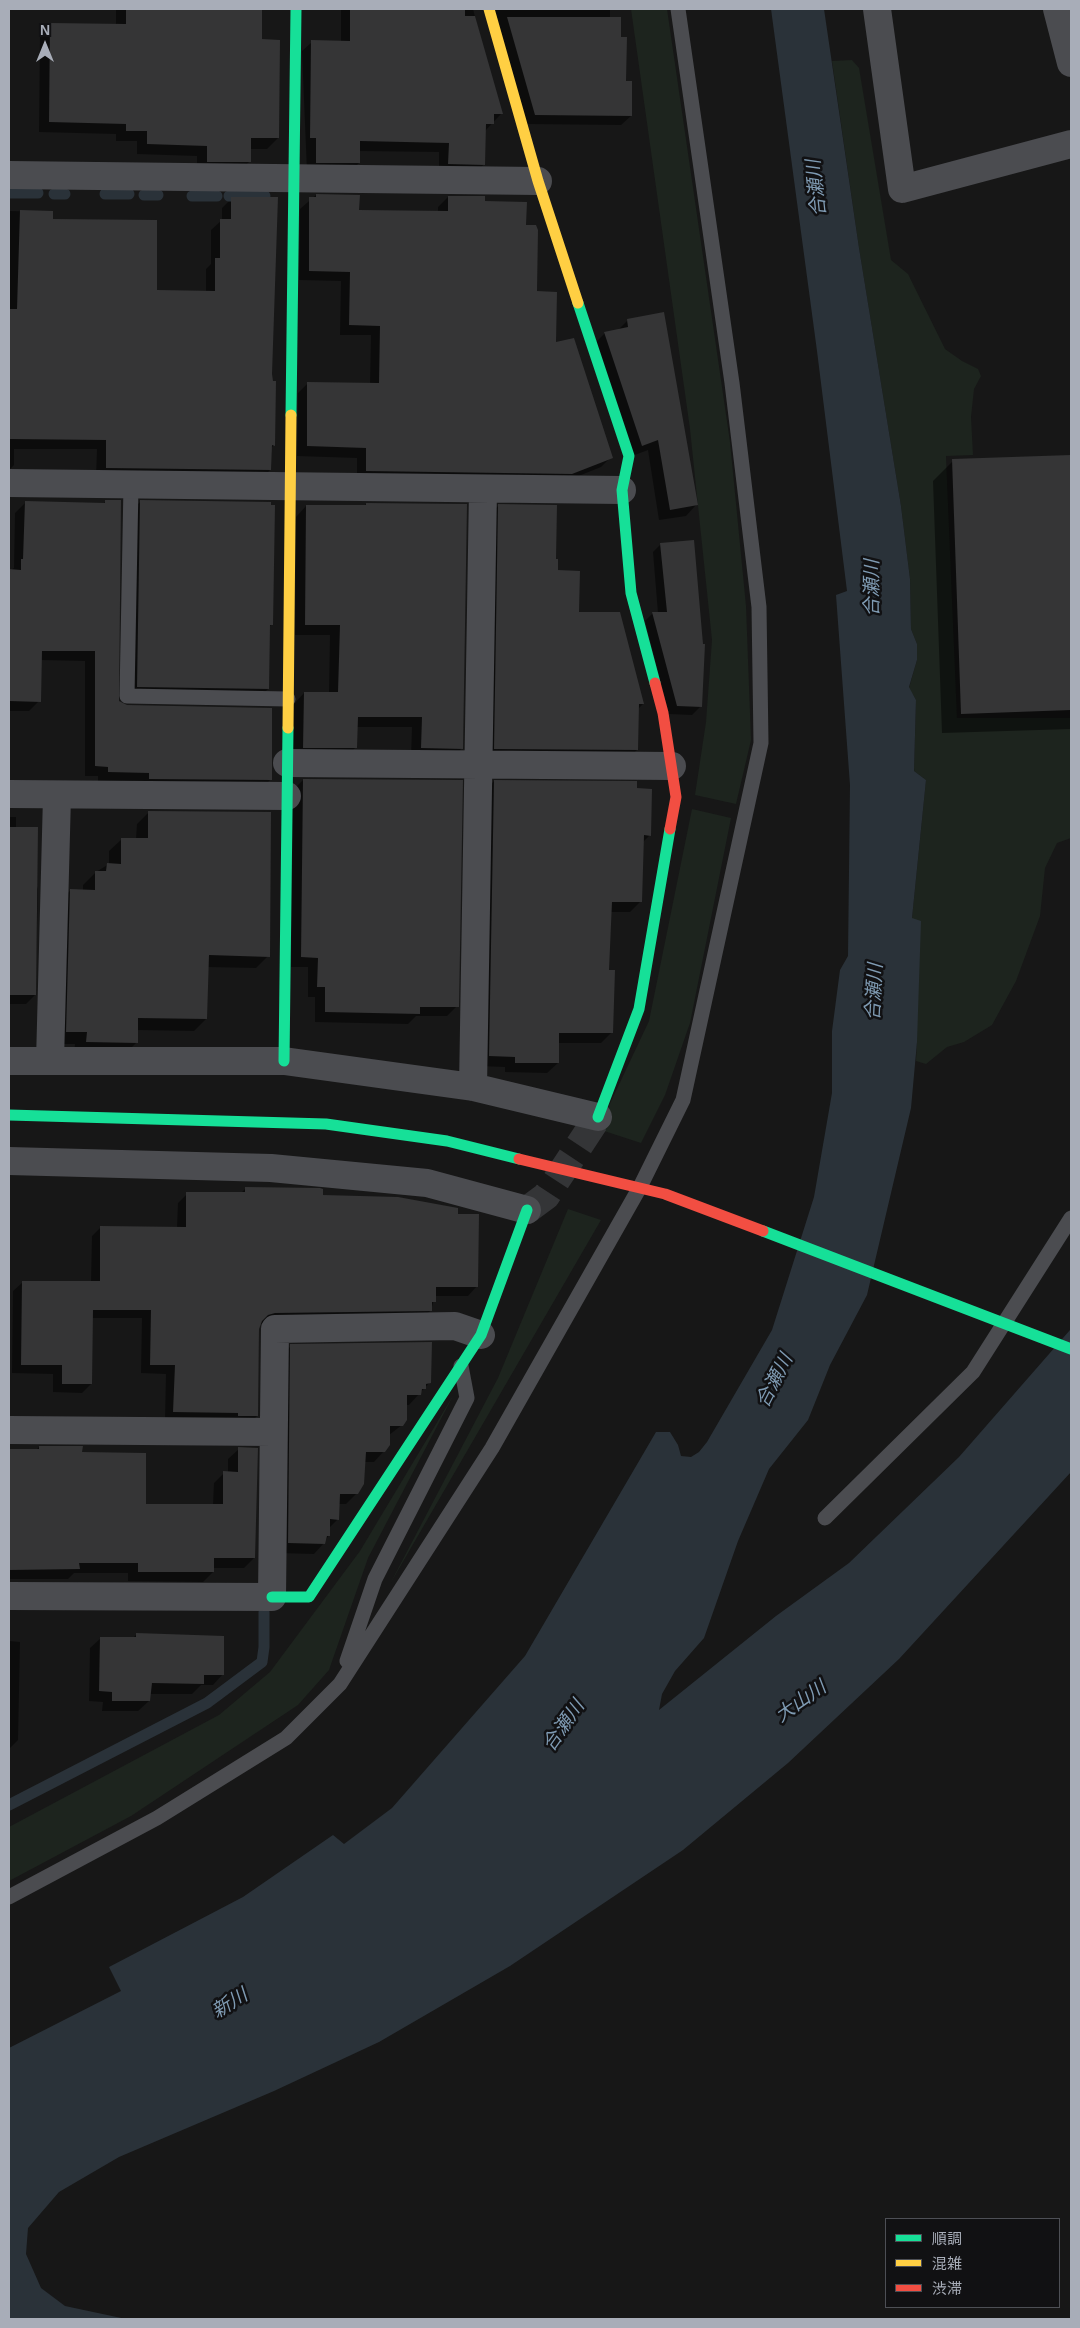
<!DOCTYPE html>
<html>
<head>
<meta charset="utf-8">
<style>
  body { margin:0 }
  #map { position:relative; width:1080px; height:2328px; overflow:hidden; background:#171717; font-family:Helvetica,"Noto Sans JP",sans-serif }
  canvas { display:block }
  .frame { position:absolute; inset:0; border:10px solid #a8adb8; pointer-events:none }
  .legend { position:absolute; left:885px; top:2218px; width:175px; height:90px; box-sizing:border-box; background:#111113; border:1px solid #4d4f55; margin:0; padding:6px 9px; list-style:none; font-size:15px; color:#a8adb8 }
  .legend li { display:flex; align-items:center; gap:10px; height:25px }
  .legend b { width:25px; border:1px solid #4d4f55 }
  .north { position:absolute; left:20px; top:20px; width:50px; height:50px; -webkit-text-stroke:4px #111113; paint-order:stroke; rotate:0deg; font-size:14px; font-weight:700; line-height:20px; text-align:center; color:#a8adb8 }
  .north::after { content:''; display:block; margin:auto; width:18px; height:22px; background:#a8adb8; clip-path:polygon(50% 0,100% 100%,50% 72%,0 100%) }
</style>
</head>
<body>
<div id="map">
<canvas width="1080" height="2328"></canvas>
<div class="frame"></div>
<ul class="legend">
<li><b style="height:6px;background:#16e098"></b>順調</li>
<li><b style="height:6px;background:#ffcf43"></b>混雑</li>
<li><b style="height:6px;background:#f24e42"></b>渋滞</li>
</ul>
<div class="north">N</div>
</div>
<script>
const c = document.querySelector('canvas').getContext('2d');
c.lineJoin = 'round';
function paint(path, color) {
  c.fillStyle = color;
  c.fill(path, 'evenodd');
}
function shape(rows) {
  const path = new Path2D();
  for (const r of rows) {
    path.moveTo(r[0], r[1]);
    for (let i = 2; i < r.length; i += 2) path.lineTo(r[i], r[i + 1]);
  }
  return path;
}
function trace(path, color, width, dash) {
  c.strokeStyle = color;
  c.lineWidth = width;
  c.lineCap = dash ? 'butt' : 'round';
  c.setLineDash(dash || []);
  c.stroke(path);
}
function write(font, color, halo, rows, align = 'center') {
  c.font = font + ' Helvetica,"Noto Sans JP",sans-serif';
  c.lineWidth = 5;
  c.setLineDash([]);
  c.textBaseline = 'middle';
  c.strokeStyle = halo;
  c.fillStyle = color;
  for (const [text, x, y, turn = 0] of rows) {
    c.save();
    c.translate(x, y);
    c.rotate((+turn || 0) * Math.PI / 180);
    c.textAlign = isNaN(turn) ? turn : align;
    if (halo) c.strokeText(text, 0, 0);
    c.fillText(text, 0, 0);
    c.restore();
  }
}
paint(shape([
  [631,9,667,9,730,442,746,606,751,740,736,804,695,795,706,722,712,640,690,429],
  [852,60,859,68,891,260,908,274,945,349,962,361,978,369,981,376,974,389,971,417,973,455,946,456,957,718,1071,718,1071,838,1057,843,1045,868,1040,916,1016,981,992,1025,964,1042,947,1047,926,1064,916,1061,917,1042,912,918,926,780,914,771,916,700,909,688,917,660,917,644,911,629,910,579,901,506,859,248,832,61],
  [692,809,731,818,690,1023,665,1095,641,1143,598,1129,649,1021],
  [568,1209,601,1220,390,1584,498,1378],
  [454,1394,368,1558,329,1670,298,1705,131,1816,9,1881,9,1827,219,1715,270,1672,360,1551]
]), '#1d241e');
paint(shape([
  [771,9,824,9,859,248,901,506,910,579,911,629,917,644,917,660,909,687,916,700,914,771,926,780,912,918,921,921,917,1042,911,1108,867,1295,830,1365,808,1420,769,1469,738,1541,704,1638,675,1671,662,1694,659,1710,776,1616,849,1563,959,1457,1070,1330,1071,1472,899,1659,788,1763,683,1850,510,1966,379,2042,274,2091,119,2157,59,2192,28,2228,26,2254,41,2288,65,2306,126,2319,9,2319,9,2048,121,1991,109,1967,243,1897,333,1835,344,1844,392,1808,525,1656,656,1432,670,1432,678,1445,681,1456,691,1457,699,1452,707,1442,772,1330,814,1197,832,1093,832,1031,840,970,848,956,850,785,836,595,847,591,817,351]
]), '#2a3239');
paint(shape([
  [116,9,261,9,261,41,278,138,267,149,249,149,249,162,239,172,197,172,197,156,137,154,137,141,116,141,116,134,39,132,40,35,51,24,116,25],
  [341,9,473,9,501,114,485,131,484,164,475,174,439,174,439,152,359,151,359,163,349,173,307,172,302,51,312,42,341,42],
  [491,9,610,9,610,18,620,38,631,116,621,125,526,124],
  [316,195,358,211,438,212,438,207,448,197,484,202,525,226,535,292,555,343,611,457,601,467,561,483,357,481,357,458,297,456,298,393,308,383,370,384,371,335,340,335,341,281,299,280,300,209],
  [231,199,271,374,274,445,270,449,270,470,260,480,96,478,97,449,14,449,14,465,9,470,9,211,52,212,52,220,155,291,206,292,206,269,211,264,211,230,222,220,222,208],
  [627,321,696,505,686,516,659,520,648,450,632,456,594,344,605,333,617,331],
  [1071,456,1071,729,942,733,933,481,953,461],
  [106,501,118,702,270,780,260,790,98,782,98,776,85,776,85,661,40,660,39,701,29,711,9,711,9,571,14,568,15,513,25,503,103,504],
  [141,501,272,624,269,627,268,689,258,699,127,696,130,512],
  [366,504,462,748,451,759,411,758,412,727,356,727,356,747,345,758,293,758,294,704,304,693,329,693,330,635,295,635,296,517,306,506,364,506],
  [499,505,555,560,557,572,578,613,643,704,638,709,637,750,626,760,484,759,488,516],
  [661,544,700,707,692,715,669,714,645,621,653,613,658,613,653,552],
  [303,780,457,1006,447,1016,416,1016,408,1024,315,1022,315,997,308,997,308,967,291,967,293,790],
  [494,781,636,790,650,835,642,843,641,901,630,912,610,912,608,972,612,1032,601,1043,558,1043,558,1063,547,1073,505,1072,505,1067,479,1066,484,792],
  [149,812,268,956,256,968,207,967,206,1019,194,1031,137,1030,137,1042,124,1055,74,1054,75,1044,55,1044,58,902,71,890,83,891,83,885,96,872,109,864,109,851,122,839,136,839,137,824],
  [9,817,16,817,16,828,38,889,35,995,26,1004,9,1004],
  [245,1189,457,1215,477,1286,468,1296,435,1296,431,1310,422,1319,259,1324,257,1416,248,1425,165,1420,166,1374,141,1373,142,1318,92,1318,91,1384,82,1393,53,1392,53,1374,12,1373,13,1291,23,1282,91,1283,92,1236,101,1227,177,1228,178,1203,187,1194,240,1194],
  [291,1346,430,1382,409,1405,406,1405,402,1425,389,1435,384,1451,374,1462,364,1462,357,1493,346,1504,338,1504,338,1519,329,1528,329,1535,324,1543,314,1554,278,1553,281,1356],
  [39,1447,81,1453,144,1505,213,1505,214,1483,224,1473,228,1473,228,1459,239,1449,254,1558,244,1568,213,1568,213,1572,203,1582,128,1581,128,1573,74,1573,68,1579,9,1579,9,1450,36,1450],
  [137,1634,223,1674,213,1685,201,1685,192,1694,149,1694,149,1701,138,1711,102,1711,103,1702,89,1701,90,1648,101,1638,133,1638],
  [9,1641,20,1642,18,1740,10,1748]
]), '#0007');
trace(shape([
  [9,193,38,193],
  [54,194,65,194],
  [105,194,129,194],
  [144,195,158,195],
  [192,196,217,196],
  [229,196,265,196],
  [9,1805,207,1703,262,1662,264,1647,264,1612]
]), '#2a3239', 11);
paint(shape([
  [126,9,262,9,262,39,280,40,279,138,251,138,251,162,207,162,207,146,147,144,147,131,126,131,126,124,49,122,50,23,126,24],
  [350,9,465,9,465,16,475,16,503,114,494,114,494,124,486,124,485,165,448,164,449,143,360,141,360,163,316,163,316,138,310,138,311,40,350,41],
  [507,17,621,17,621,37,627,37,626,81,632,81,632,116,535,115],
  [316,194,360,195,359,210,448,211,448,196,485,196,485,201,527,202,526,225,536,225,538,230,537,291,557,292,556,342,574,338,613,458,572,474,366,471,366,448,307,446,307,382,379,383,380,326,349,325,350,272,309,271,309,197,316,197],
  [231,197,278,197,272,374,273,381,276,381,275,446,272,445,271,470,106,468,106,440,9,439,9,309,17,309,20,210,53,211,53,219,157,220,157,290,215,291,215,258,220,258,220,219,231,219],
  [664,312,698,505,670,510,658,440,642,446,604,332,628,327,627,319],
  [1071,455,1071,710,961,714,952,459],
  [105,500,121,500,119,701,127,705,272,708,272,780,149,779,149,773,108,772,108,767,95,766,95,651,42,651,41,702,9,701,9,569,21,570,21,559,23,559,25,501,105,503],
  [140,500,271,502,271,505,275,505,273,625,270,625,269,689,137,687],
  [366,503,467,504,463,749,421,748,422,717,358,717,357,748,303,748,304,692,338,692,340,625,305,625,306,505,366,505],
  [498,504,557,505,556,559,558,559,558,570,580,571,579,612,620,612,644,704,639,704,638,750,494,749],
  [694,540,703,644,705,644,702,707,677,706,652,612,667,612,660,543],
  [303,779,463,780,459,1007,420,1007,420,1014,325,1012,325,987,317,987,318,958,301,957],
  [494,780,637,781,637,788,652,789,651,836,644,835,642,902,612,902,609,970,615,970,613,1033,559,1033,559,1063,515,1063,515,1057,489,1056],
  [148,811,271,812,270,957,209,955,207,1019,138,1018,138,1043,86,1042,87,1032,66,1032,70,889,95,890,95,871,106,871,107,863,121,864,121,838,148,838],
  [9,827,38,827,36,995,9,995],
  [245,1187,320,1188,323,1189,323,1195,398,1197,458,1208,458,1214,479,1214,478,1287,436,1287,436,1302,432,1302,432,1311,275,1313,268,1315,262,1321,259,1329,258,1416,238,1416,238,1413,173,1412,175,1365,150,1365,151,1310,93,1310,92,1384,62,1384,62,1365,21,1365,22,1281,100,1281,100,1226,186,1227,186,1192,245,1192],
  [432,1342,431,1383,426,1384,426,1389,422,1389,421,1395,407,1395,407,1420,403,1426,390,1426,390,1445,385,1452,366,1452,364,1484,358,1494,340,1494,339,1520,330,1519,330,1536,327,1536,325,1544,288,1543,290,1344],
  [39,1446,83,1446,82,1452,146,1453,146,1504,223,1504,223,1471,238,1472,238,1447,258,1448,255,1558,214,1558,214,1572,138,1572,138,1563,79,1563,80,1569,9,1570,9,1449,39,1449],
  [136,1633,224,1636,224,1675,204,1675,204,1684,152,1683,150,1701,112,1701,112,1692,99,1691,100,1637,136,1637]
]), '#353536');
trace(shape([
  [527,1210,546,1196,598,1117]
]), '#343537', 28, [28, 14]);
trace(shape([
  [131,485,127,696,288,699],
  [825,1518,973,1372,1071,1218],
  [347,1661,375,1579,467,1398,461,1366],
  [9,1897,157,1818,286,1738,340,1684,492,1448,640,1187,683,1100,761,743,759,607,732,383,678,9]
]), '#4b4c50', 15);
trace(shape([
  [877,9,902,189,1071,144],
  [1057,9,1071,63],
  [9,175,538,181],
  [9,483,622,490],
  [287,763,672,766],
  [9,794,287,796],
  [9,1061,284,1061,473,1087,598,1117],
  [50,1061,57,796],
  [473,1087,483,490],
  [9,1161,271,1168,427,1183,527,1210],
  [9,1430,273,1432],
  [9,1596,272,1597,275,1329,455,1326,481,1335]
]), '#4b4c50', 28);
trace(shape([
  [578,303,629,456,622,490,631,593,655,683],
  [291,415,296,9],
  [284,1061,288,728],
  [9,1115,326,1124,447,1141,519,1159],
  [598,1117,639,1009,670,829],
  [763,1231,1071,1349],
  [272,1597,309,1597,481,1335,527,1210]
]), '#16e098', 11);
trace(shape([
  [489,9,538,181,578,303],
  [288,728,291,415]
]), '#ffcf43', 11);
trace(shape([
  [655,683,663,713,676,797,670,829],
  [519,1159,665,1194,763,1231]
]), '#f24e42', 11);
write('italic 19px', '#7f9bb3', '#111113', [
  ["合瀬川",817,188,-96],
  ["合瀬川",873,588,-90],
  ["合瀬川",875,992,-87],
  ["合瀬川",775,1381,-63],
  ["大山川",801,1702,-35],
  ["合瀬川",564,1726,-55],
  ["新川",230,2004,-32]
]);
</script>
</body>
</html>
